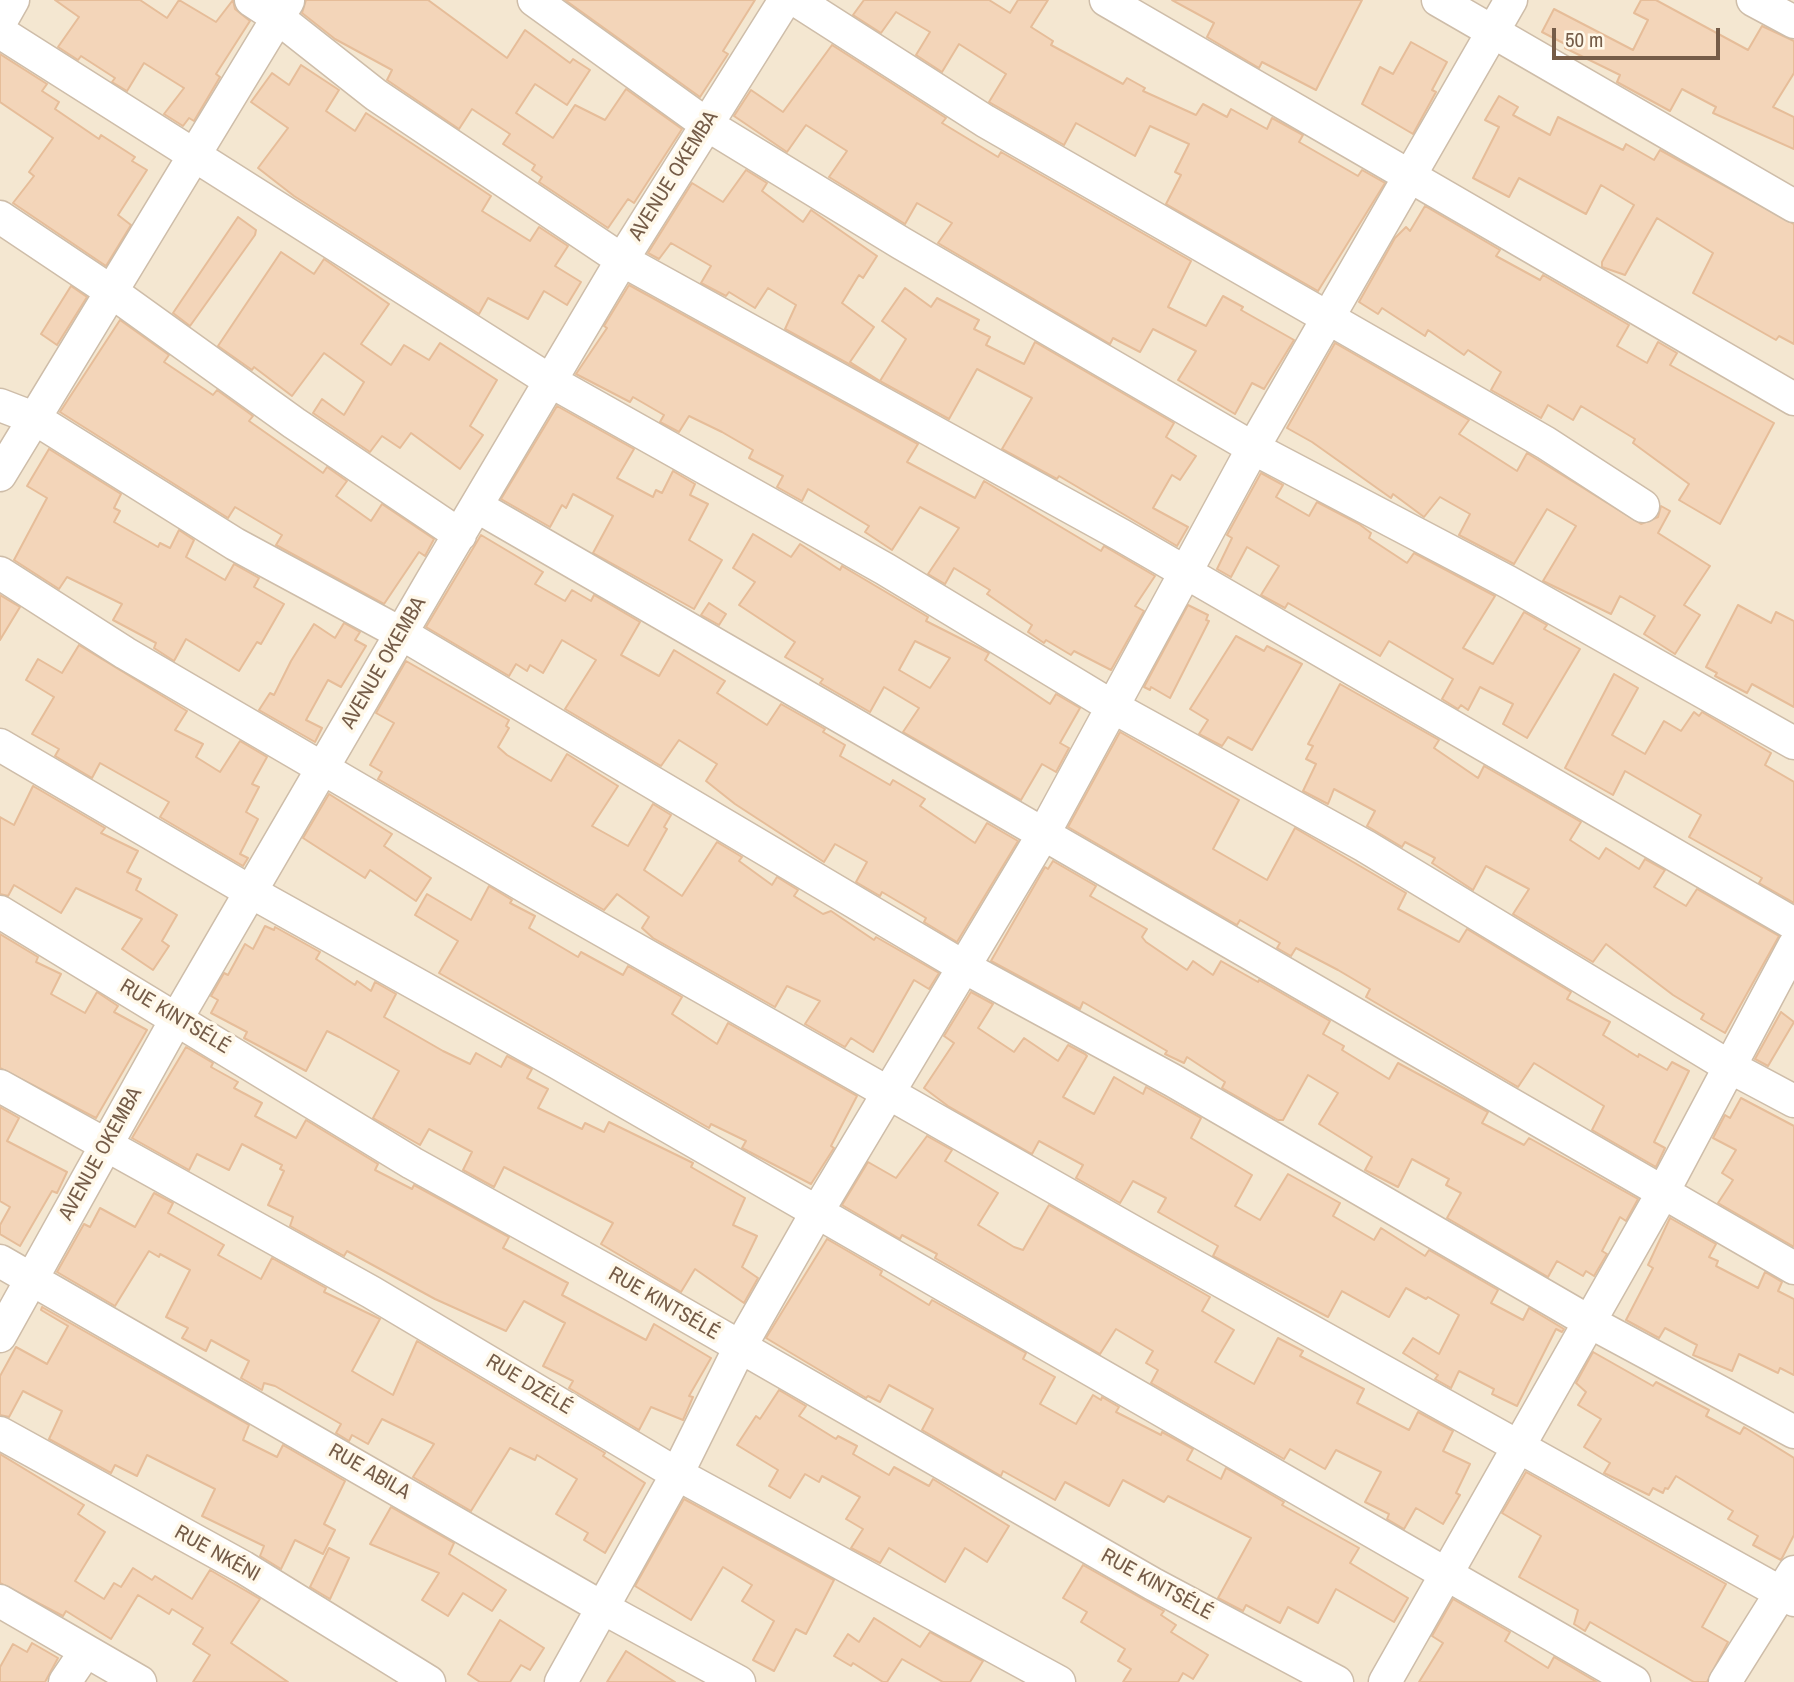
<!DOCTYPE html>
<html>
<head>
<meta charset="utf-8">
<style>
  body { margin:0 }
  #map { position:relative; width:1794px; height:1682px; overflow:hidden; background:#fdf5e2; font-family:"Archivo Narrow",sans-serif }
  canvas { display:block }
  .scale { position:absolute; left:1552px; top:28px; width:168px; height:32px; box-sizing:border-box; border:4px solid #755c48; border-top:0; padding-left:9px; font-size:21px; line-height:24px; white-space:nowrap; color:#755c48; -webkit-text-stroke:5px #fff8e9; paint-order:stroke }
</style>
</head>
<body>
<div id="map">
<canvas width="1794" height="1682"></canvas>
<div class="scale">50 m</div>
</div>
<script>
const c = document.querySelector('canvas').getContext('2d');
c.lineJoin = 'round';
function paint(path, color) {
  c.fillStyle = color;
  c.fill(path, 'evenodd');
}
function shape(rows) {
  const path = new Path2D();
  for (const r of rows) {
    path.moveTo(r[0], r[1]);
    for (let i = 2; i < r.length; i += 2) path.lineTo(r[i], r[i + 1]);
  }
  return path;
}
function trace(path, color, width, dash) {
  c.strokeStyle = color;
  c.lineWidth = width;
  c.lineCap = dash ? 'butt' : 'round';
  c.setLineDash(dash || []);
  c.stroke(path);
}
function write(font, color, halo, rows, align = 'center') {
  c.font = font + ' "Archivo Narrow",sans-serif';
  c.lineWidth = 7;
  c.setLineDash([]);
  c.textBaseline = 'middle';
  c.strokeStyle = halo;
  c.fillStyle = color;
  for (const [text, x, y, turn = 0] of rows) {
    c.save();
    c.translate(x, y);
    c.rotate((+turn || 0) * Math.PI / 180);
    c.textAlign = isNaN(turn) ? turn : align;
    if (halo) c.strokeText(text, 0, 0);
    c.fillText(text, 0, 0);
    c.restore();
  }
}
paint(shape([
  [0,0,1794,0,1794,1682,0,1682]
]), '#f4e7d1');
const building = shape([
  [55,0,140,0,167,18,179,0,216,22,233,0,235,9,250,21,216,74,220,77,194,121,189,118,183,126,164,114,184,88,144,63,127,91,112,82,115,78,81,56,78,60,58,47,79,17,55,0],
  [306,0,428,0,507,58,525,30,570,63,573,59,590,70,567,105,535,84,516,113,553,138,575,105,605,120,626,89,682,129,634,203,628,199,608,228,539,182,542,177,532,170,535,165,503,144,510,134,472,109,459,129,387,80,392,70,335,39,302,13,306,0],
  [565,0,755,0,723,51,728,54,700,97,565,0],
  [864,0,989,0,1010,13,1018,0,1048,0,1031,27,1053,41,1051,45,1123,84,1127,78,1145,88,1143,91,1196,115,1203,104,1227,117,1231,109,1267,129,1272,118,1303,135,1299,142,1358,176,1362,170,1385,183,1318,291,1166,204,1181,175,1175,172,1189,144,1150,126,1135,156,1076,123,1064,145,989,102,1006,74,959,44,942,72,916,55,930,32,896,12,881,33,853,15,864,0],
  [1172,0,1362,0,1316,90,1262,62,1259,68,1207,37,1214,23,1172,0],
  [1641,0,1656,0,1748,50,1762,26,1794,41,1794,73,1773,107,1794,117,1794,149,1713,113,1716,107,1682,89,1670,111,1617,82,1620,75,1565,48,1567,45,1542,32,1554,9,1633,50,1648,20,1634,13,1641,0],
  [1411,42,1447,62,1432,90,1436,92,1413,134,1362,104,1380,67,1393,74,1411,42],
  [832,45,946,118,942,123,998,157,1001,152,1191,261,1168,307,1206,326,1223,296,1243,307,1241,310,1294,340,1264,389,1252,383,1235,414,1178,380,1196,351,1153,329,1140,352,1113,338,1110,344,938,243,952,223,917,203,905,224,829,177,847,151,806,125,787,152,734,116,751,90,783,112,832,45],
  [0,54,47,84,42,91,59,102,55,109,99,139,101,135,135,157,132,161,147,170,118,215,131,225,106,266,13,203,34,176,29,172,53,138,0,102,0,54],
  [301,65,339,90,326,111,355,131,366,113,491,196,482,211,530,241,539,227,568,246,555,266,581,282,567,305,544,291,528,319,488,298,479,314,294,196,258,168,288,128,251,102,272,73,289,85,301,65],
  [1499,96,1518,107,1513,115,1550,135,1558,117,1623,150,1626,144,1654,160,1660,150,1794,224,1794,344,1779,336,1776,340,1693,293,1713,253,1657,218,1625,275,1602,267,1602,262,1634,205,1601,185,1586,214,1519,178,1509,197,1473,178,1499,127,1485,120,1499,96],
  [746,170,767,183,762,191,803,222,811,210,877,256,863,278,859,275,842,303,874,327,850,362,880,381,906,339,882,321,905,288,931,307,937,298,979,320,974,329,990,337,986,345,1024,364,1035,342,1174,423,1166,437,1196,456,1180,480,1172,475,1153,508,1188,527,1177,546,1059,476,1057,479,1002,449,1032,398,977,369,949,419,785,329,796,305,768,288,755,308,729,292,726,296,701,283,711,266,671,243,659,259,648,253,692,183,723,202,746,170],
  [1425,206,1500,250,1496,256,1540,280,1543,275,1629,325,1617,346,1647,363,1658,342,1677,353,1670,365,1774,423,1720,524,1679,500,1689,484,1633,443,1635,439,1581,406,1573,420,1548,405,1541,418,1491,390,1501,372,1468,350,1464,355,1428,330,1425,336,1382,308,1378,314,1359,302,1395,238,1406,227,1410,231,1425,206],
  [238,217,256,230,255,235,190,326,173,313,238,217],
  [281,252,314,274,324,259,389,304,361,344,391,365,404,345,429,360,440,343,497,380,470,426,483,435,460,469,411,433,400,448,382,436,370,452,313,413,322,399,344,415,364,382,324,353,292,396,254,367,252,370,218,346,281,252],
  [629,285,918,444,907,462,975,498,984,481,1101,551,1104,546,1155,576,1135,606,1144,611,1111,670,1074,651,1071,655,1046,640,1044,643,1028,632,1032,625,987,594,990,590,954,568,945,584,928,574,959,528,920,507,892,550,865,532,869,526,808,489,802,501,777,487,783,476,749,458,753,450,722,432,689,416,679,432,660,422,664,415,633,397,630,402,576,374,607,328,604,326,629,285],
  [71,286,87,297,57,345,41,334,71,286],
  [120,320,169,355,164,362,213,395,217,390,253,416,249,421,323,473,327,467,347,481,336,496,371,521,382,504,434,539,425,556,419,552,384,604,276,545,282,535,235,507,228,518,60,412,120,320],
  [1335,343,1469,420,1459,434,1517,471,1527,453,1641,524,1658,517,1661,506,1670,511,1658,533,1710,566,1684,605,1700,615,1675,654,1644,634,1655,616,1620,596,1611,614,1543,581,1576,526,1547,509,1514,564,1459,535,1470,514,1440,497,1424,517,1393,494,1391,498,1312,442,1287,428,1335,343],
  [557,406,634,449,617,478,653,497,656,490,662,493,673,471,695,484,690,495,708,504,689,540,722,560,694,609,593,553,613,516,573,494,566,508,562,505,550,527,501,499,557,406],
  [49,449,121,494,114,508,120,511,114,522,158,547,160,543,170,548,179,530,194,540,186,557,225,580,234,564,259,578,254,587,284,604,261,644,257,642,239,671,186,639,174,661,154,648,156,643,113,620,122,604,67,577,59,589,14,560,47,498,27,486,49,449],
  [1261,473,1283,485,1276,497,1309,516,1317,502,1359,524,1371,533,1369,538,1407,563,1414,553,1495,596,1463,648,1493,664,1524,612,1547,625,1544,629,1580,649,1527,738,1503,724,1513,704,1480,687,1468,710,1461,705,1458,709,1442,699,1453,679,1389,641,1380,656,1288,603,1285,608,1261,595,1279,566,1247,547,1231,577,1217,569,1232,538,1227,535,1261,473],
  [753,534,791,557,800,544,840,570,842,566,928,617,926,621,989,653,985,660,1050,704,1056,694,1080,708,1060,743,1069,748,1056,772,1042,764,1021,800,903,732,919,708,884,687,870,712,820,683,823,679,785,657,795,642,739,605,755,582,733,568,753,534],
  [915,641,950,658,930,688,899,670,915,641],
  [481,535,543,572,535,584,565,601,572,590,591,601,594,595,640,622,621,655,659,676,674,650,725,681,717,693,767,725,781,704,825,729,823,732,845,745,840,756,890,785,893,780,925,799,920,806,975,843,987,823,1018,841,957,942,924,922,926,918,882,892,880,896,856,882,867,862,835,844,824,862,735,804,706,781,717,764,679,740,661,766,565,709,596,660,562,640,543,673,530,665,527,671,516,664,509,676,426,627,481,535],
  [0,595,20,607,0,640,0,595],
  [709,603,726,614,719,625,701,615,709,603],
  [1188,605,1208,615,1206,620,1209,621,1170,698,1151,687,1150,690,1144,687,1188,605],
  [1738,605,1771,623,1776,612,1794,621,1794,707,1752,684,1747,693,1715,676,1717,673,1706,667,1738,605],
  [344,623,360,632,355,640,366,646,341,687,328,680,306,720,322,728,315,742,259,710,270,693,274,695,291,661,314,624,335,638,344,623],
  [1236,636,1264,651,1267,646,1302,664,1252,750,1228,737,1222,746,1199,734,1208,720,1190,709,1236,636],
  [79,645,187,711,175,730,203,744,196,757,220,772,240,741,267,757,252,784,259,787,246,812,258,819,240,854,248,858,243,866,160,817,169,802,100,763,92,778,55,756,59,749,32,734,54,697,26,680,38,659,62,673,79,645],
  [406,661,509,720,506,726,509,728,498,747,507,755,551,781,567,754,618,786,592,826,628,846,653,804,671,815,664,827,667,829,644,870,682,896,717,842,742,857,739,861,772,885,777,877,798,890,794,896,823,914,831,911,874,940,876,937,939,973,929,989,914,980,873,1052,851,1038,845,1047,805,1024,820,1001,787,986,775,1007,653,938,642,928,649,917,617,894,604,910,378,779,382,772,370,765,394,723,376,713,406,661],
  [1614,674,1638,688,1612,735,1645,754,1664,721,1681,731,1694,712,1699,716,1702,712,1771,753,1765,765,1794,782,1794,903,1759,883,1762,878,1689,837,1701,815,1625,771,1613,795,1565,768,1614,674],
  [1340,684,1439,740,1434,748,1478,778,1484,766,1581,822,1570,840,1599,859,1606,848,1639,869,1645,859,1665,870,1654,887,1686,906,1697,889,1779,936,1725,1033,1701,1019,1704,1014,1673,995,1606,944,1593,962,1513,914,1529,889,1486,866,1473,890,1432,863,1435,858,1405,842,1402,847,1367,826,1375,811,1334,789,1328,804,1303,791,1316,764,1306,759,1313,746,1308,744,1340,684],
  [1120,732,1239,800,1213,849,1267,880,1295,828,1406,893,1398,909,1459,942,1467,929,1571,992,1567,999,1610,1022,1603,1035,1638,1057,1639,1054,1667,1070,1672,1062,1689,1071,1654,1142,1665,1148,1656,1167,1592,1130,1604,1106,1534,1063,1518,1087,1366,997,1370,989,1338,970,1296,948,1291,956,1277,948,1280,943,1240,920,1237,925,1068,827,1120,732],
  [33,786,105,828,101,833,138,851,127,872,141,879,136,890,177,915,162,941,169,946,153,970,122,949,142,919,76,888,61,913,14,885,8,896,0,894,0,817,14,825,33,786],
  [329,794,392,834,384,846,431,878,416,901,370,870,365,878,303,838,329,794],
  [1053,861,1096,886,1090,896,1147,929,1142,937,1146,942,1187,970,1193,961,1213,975,1221,961,1258,982,1259,980,1330,1021,1323,1034,1344,1046,1342,1050,1389,1079,1398,1063,1488,1112,1482,1123,1524,1145,1529,1138,1638,1199,1626,1221,1620,1217,1602,1251,1607,1254,1594,1276,1586,1271,1583,1276,1557,1261,1548,1277,1447,1218,1461,1193,1446,1185,1449,1179,1412,1159,1398,1187,1365,1170,1372,1157,1319,1124,1338,1093,1308,1075,1283,1120,1278,1120,1222,1088,1225,1082,1187,1057,1184,1063,1165,1054,1167,1051,1083,1002,1080,1009,991,961,1045,867,1048,869,1053,861],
  [489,886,512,900,510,903,535,916,529,928,578,957,581,952,623,975,628,966,682,997,672,1014,717,1044,728,1023,857,1096,831,1146,834,1148,811,1184,742,1148,746,1141,711,1124,709,1128,439,973,458,941,415,915,427,894,471,920,489,886],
  [265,926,274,930,275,927,320,952,316,959,355,985,357,981,371,991,375,982,396,994,384,1017,443,1051,470,1064,476,1053,501,1067,507,1056,532,1069,527,1078,548,1089,538,1108,582,1129,585,1123,604,1132,609,1122,693,1163,691,1167,745,1198,733,1225,757,1236,742,1267,758,1278,744,1303,695,1269,681,1292,601,1244,613,1223,504,1167,494,1187,463,1170,472,1152,429,1129,420,1145,373,1118,399,1071,339,1037,327,1031,306,1071,244,1038,247,1032,211,1013,218,1000,211,996,224,973,228,975,245,944,253,949,265,926],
  [0,934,38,957,36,962,61,974,51,994,85,1013,97,992,118,1006,114,1012,147,1030,96,1118,0,1068,0,934],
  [971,992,993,1004,978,1028,1014,1052,1024,1038,1058,1061,1068,1045,1085,1054,1087,1056,1063,1097,1094,1114,1114,1077,1143,1094,1146,1087,1201,1118,1191,1138,1252,1175,1235,1206,1260,1220,1288,1174,1340,1203,1333,1216,1374,1240,1381,1228,1425,1256,1429,1250,1498,1290,1491,1303,1523,1320,1529,1308,1564,1329,1562,1332,1556,1329,1517,1406,1492,1394,1494,1389,1459,1371,1451,1388,1435,1379,1438,1375,1403,1353,1413,1338,1439,1354,1459,1315,1428,1297,1426,1299,1406,1288,1389,1317,1342,1291,1328,1317,1213,1256,1218,1246,1158,1212,1166,1198,1133,1181,1120,1203,1076,1178,1083,1165,1039,1141,1032,1154,948,1106,924,1088,954,1043,944,1036,971,992],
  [1781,1012,1794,1022,1768,1066,1755,1059,1781,1012],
  [186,1047,213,1063,211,1067,238,1082,234,1088,262,1103,255,1116,296,1138,306,1120,378,1164,375,1170,412,1189,414,1185,509,1237,503,1248,568,1283,562,1295,646,1340,654,1324,711,1358,689,1396,693,1397,683,1420,651,1407,639,1430,569,1388,573,1381,543,1366,565,1323,524,1301,506,1331,435,1299,347,1251,344,1256,290,1226,293,1217,268,1205,284,1171,280,1169,282,1165,242,1144,229,1170,197,1154,189,1170,132,1138,186,1047],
  [1741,1098,1794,1126,1794,1247,1718,1203,1733,1180,1722,1173,1736,1150,1713,1138,1725,1115,1730,1118,1741,1098],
  [0,1107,19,1118,7,1141,67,1172,57,1193,52,1191,20,1246,0,1234,0,1225,10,1207,0,1201,0,1107],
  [927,1136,952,1150,945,1161,998,1193,978,1225,1014,1247,1023,1250,1049,1205,1210,1297,1202,1311,1234,1330,1215,1362,1254,1384,1278,1338,1303,1351,1300,1356,1364,1389,1357,1403,1409,1430,1418,1412,1453,1431,1443,1451,1470,1464,1456,1493,1460,1495,1443,1524,1416,1508,1404,1529,1387,1519,1389,1514,1365,1502,1381,1472,1336,1450,1325,1469,1290,1449,1284,1459,1151,1383,1158,1370,1146,1363,1153,1351,1116,1329,1100,1354,935,1258,937,1254,902,1235,900,1239,842,1205,868,1162,896,1178,927,1136],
  [154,1193,173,1203,168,1213,224,1245,218,1255,261,1279,272,1258,326,1288,324,1292,380,1319,352,1371,393,1395,417,1341,605,1453,603,1456,645,1483,605,1553,584,1540,588,1533,556,1514,577,1479,537,1455,535,1460,510,1448,471,1511,413,1477,434,1444,382,1419,368,1444,352,1435,349,1441,336,1433,341,1424,275,1386,264,1383,262,1390,241,1378,249,1361,211,1340,206,1351,182,1338,188,1328,166,1317,190,1270,160,1254,159,1257,149,1251,115,1306,57,1272,84,1224,90,1227,100,1208,135,1227,154,1193],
  [1670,1218,1716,1244,1709,1257,1718,1261,1716,1266,1758,1288,1765,1272,1782,1282,1778,1291,1794,1299,1794,1375,1780,1368,1778,1373,1739,1354,1732,1371,1693,1355,1697,1345,1665,1328,1659,1338,1626,1320,1653,1268,1648,1265,1670,1218],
  [827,1239,882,1271,880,1275,929,1305,932,1300,1026,1353,1023,1359,1055,1377,1040,1404,1076,1424,1093,1395,1101,1400,1102,1397,1119,1407,1116,1412,1161,1435,1162,1432,1193,1449,1187,1460,1221,1479,1226,1468,1284,1502,1282,1505,1359,1548,1350,1563,1408,1598,1394,1622,1336,1589,1318,1623,1288,1607,1280,1623,1246,1605,1243,1611,1218,1598,1251,1538,1168,1496,1164,1502,1123,1480,1109,1506,1065,1482,1055,1500,1003,1471,1001,1476,922,1430,933,1409,889,1385,880,1402,868,1396,866,1398,766,1338,827,1239],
  [42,1307,249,1425,243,1440,277,1457,283,1445,345,1481,324,1524,335,1530,323,1554,295,1540,281,1569,260,1556,264,1546,202,1516,215,1489,147,1455,137,1476,115,1465,111,1473,49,1439,62,1411,23,1391,9,1417,0,1415,0,1376,16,1347,47,1364,68,1326,41,1310,42,1307],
  [1593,1352,1653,1386,1656,1382,1709,1410,1706,1416,1740,1434,1744,1427,1794,1458,1794,1535,1781,1560,1753,1545,1758,1536,1728,1519,1733,1511,1676,1476,1668,1489,1665,1488,1663,1493,1653,1488,1649,1495,1604,1473,1610,1463,1584,1447,1601,1419,1578,1405,1586,1392,1576,1383,1593,1352],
  [779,1390,806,1406,799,1416,836,1439,838,1436,857,1446,853,1454,889,1475,894,1467,929,1486,933,1479,1009,1526,987,1562,965,1548,945,1582,889,1548,880,1563,851,1548,863,1529,846,1519,860,1497,822,1476,819,1482,805,1474,790,1498,769,1486,778,1470,737,1445,756,1416,760,1419,779,1390],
  [0,1454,84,1505,78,1514,105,1532,75,1581,104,1599,114,1583,121,1587,133,1568,152,1580,155,1576,192,1599,210,1570,260,1599,231,1643,288,1682,193,1682,210,1655,193,1644,203,1628,172,1609,169,1614,138,1595,111,1639,66,1611,63,1616,0,1583,0,1454],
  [1526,1472,1726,1584,1702,1627,1728,1642,1707,1682,1694,1682,1590,1622,1585,1631,1574,1624,1578,1610,1519,1577,1541,1536,1502,1513,1526,1472],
  [684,1499,834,1580,806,1634,796,1629,774,1671,753,1660,774,1621,742,1601,752,1585,723,1567,691,1620,635,1586,684,1499],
  [391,1507,454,1543,449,1554,506,1590,492,1611,463,1593,448,1616,422,1600,439,1573,370,1544,391,1507],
  [329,1548,349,1558,330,1599,310,1587,329,1548],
  [1083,1565,1164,1611,1161,1615,1176,1625,1171,1632,1208,1655,1193,1679,1183,1673,1178,1682,1123,1682,1131,1669,1118,1661,1125,1649,1081,1622,1087,1612,1063,1598,1083,1565],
  [1453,1599,1510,1632,1505,1641,1548,1668,1554,1657,1597,1682,1419,1682,1443,1643,1432,1636,1453,1599],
  [874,1618,920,1647,930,1632,983,1661,970,1682,943,1682,902,1659,887,1682,883,1682,853,1663,851,1666,834,1656,848,1634,859,1642,874,1618],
  [500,1620,544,1648,530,1670,521,1665,510,1682,480,1682,468,1674,500,1620],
  [32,1643,58,1658,45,1682,0,1682,0,1667,13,1644,27,1652,32,1643],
  [626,1651,675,1682,607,1682,626,1651]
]);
paint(building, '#f3d5b9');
trace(building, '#e6bd99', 2);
const minor = shape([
  [251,0,277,17,376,95,622,260,1121,535,1794,924],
  [534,0,706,124,901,243,1253,448,1508,582,1794,743],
  [796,0,985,121,1546,443,1643,506],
  [1106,0,1794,399],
  [1438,0,1794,206],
  [1753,0,1794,22],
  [0,23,13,0],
  [0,32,552,382,885,569,1113,707,1365,846,1730,1067,1794,1101],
  [0,217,112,292,294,423,460,535],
  [0,405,34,418,235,544,402,634,964,967,1172,1080,1588,1321,1794,1432],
  [0,475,288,1],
  [478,507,1794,1268],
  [0,573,125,653,533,891,1142,1237,1794,1600],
  [0,745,251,892,558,1063,1634,1682],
  [0,912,412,1163,631,1284,1153,1584,1337,1682],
  [0,1086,371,1292,677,1474,1059,1682],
  [0,1261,603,1608,739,1682],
  [0,1336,177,1018,431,582,622,260,785,0],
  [0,1433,243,1567,429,1682],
  [0,1601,140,1682],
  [65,1682,86,1651],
  [561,1682,677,1474,740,1347,817,1212,1044,833,1253,448,1511,0],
  [1385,1682,1662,1194,1794,946],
  [1725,1682,1794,1572]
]);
trace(minor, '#cebda9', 35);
trace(minor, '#fff', 32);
write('21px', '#755c48', '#fff8e9', [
  ["AVENUE OKEMBA",674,176,-58],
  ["AVENUE OKEMBA",384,663,-60],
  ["RUE KINTSÉLÉ",175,1017,31],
  ["AVENUE OKEMBA",101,1154,-61],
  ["RUE KINTSÉLÉ",664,1304,30],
  ["RUE DZÉLÉ",529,1385,31],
  ["RUE ABILA",369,1472,30],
  ["RUE NKÉNI",217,1554,29],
  ["RUE KINTSÉLÉ",1157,1585,29]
]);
</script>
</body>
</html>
